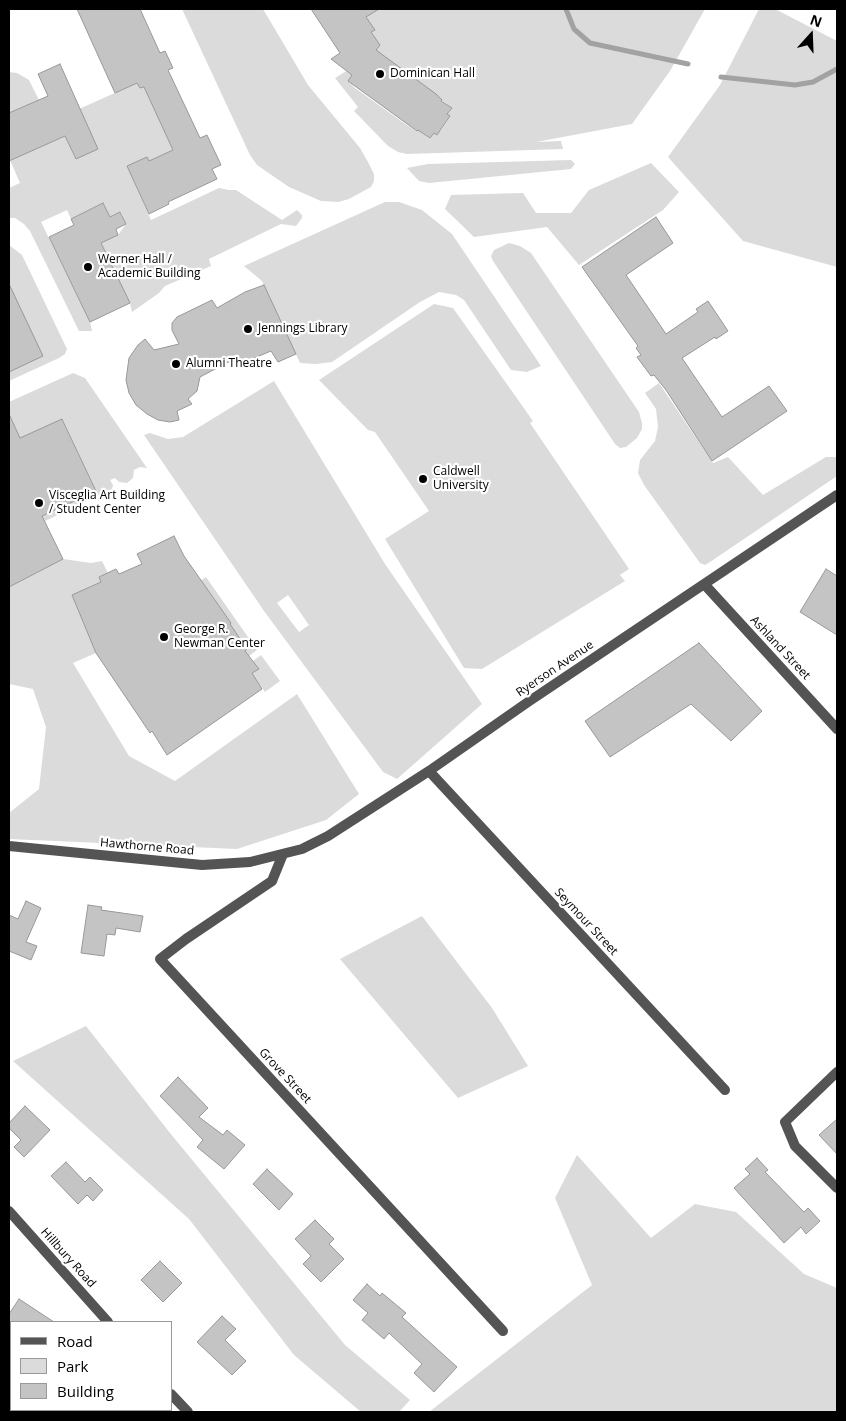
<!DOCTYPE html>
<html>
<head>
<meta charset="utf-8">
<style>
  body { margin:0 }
  #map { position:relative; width:846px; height:1421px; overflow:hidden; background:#fff; font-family:"Open Sans",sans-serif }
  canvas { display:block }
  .frame { position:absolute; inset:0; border:10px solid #000; pointer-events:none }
  .legend { position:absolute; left:10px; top:1321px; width:162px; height:90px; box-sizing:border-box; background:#fff; border:1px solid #999; margin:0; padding:6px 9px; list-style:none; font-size:15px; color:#000 }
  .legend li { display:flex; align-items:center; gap:10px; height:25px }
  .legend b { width:25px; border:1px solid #999 }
  .north { position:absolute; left:786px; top:10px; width:50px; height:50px; -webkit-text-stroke:4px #fff; paint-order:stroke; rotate:20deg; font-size:14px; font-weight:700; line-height:20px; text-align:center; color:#000 }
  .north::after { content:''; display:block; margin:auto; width:18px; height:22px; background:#000; clip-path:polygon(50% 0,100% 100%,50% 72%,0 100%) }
</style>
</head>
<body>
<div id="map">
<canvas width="846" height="1421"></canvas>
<div class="frame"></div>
<ul class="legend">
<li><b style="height:6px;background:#545454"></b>Road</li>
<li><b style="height:14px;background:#dbdbdb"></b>Park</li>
<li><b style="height:14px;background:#c4c4c4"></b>Building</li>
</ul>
<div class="north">N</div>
</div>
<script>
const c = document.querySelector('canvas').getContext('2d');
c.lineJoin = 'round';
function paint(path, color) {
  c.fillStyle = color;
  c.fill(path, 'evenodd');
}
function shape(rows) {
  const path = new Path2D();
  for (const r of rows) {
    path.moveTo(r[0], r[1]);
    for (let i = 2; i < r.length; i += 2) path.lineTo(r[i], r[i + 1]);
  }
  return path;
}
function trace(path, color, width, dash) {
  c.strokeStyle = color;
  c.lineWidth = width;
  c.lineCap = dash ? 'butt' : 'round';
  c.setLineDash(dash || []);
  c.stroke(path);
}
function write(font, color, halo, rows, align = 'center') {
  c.font = font + ' "Open Sans",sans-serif';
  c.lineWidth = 4.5;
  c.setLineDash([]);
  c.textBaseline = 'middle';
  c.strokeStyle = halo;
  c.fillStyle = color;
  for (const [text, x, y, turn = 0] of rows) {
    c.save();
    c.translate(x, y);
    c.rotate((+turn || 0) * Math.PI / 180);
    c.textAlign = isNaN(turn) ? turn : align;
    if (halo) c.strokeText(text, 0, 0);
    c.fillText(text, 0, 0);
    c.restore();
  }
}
paint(shape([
  [182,9,263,9,308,85,360,148,368,162,374,174,374,181,371,187,349,199,338,202,321,201,289,187,257,165,250,155],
  [361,9,705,9,670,71,632,124,536,142,561,141,563,149,407,154,398,152,388,146,354,111,358,107,335,78,348,70,353,74,348,81,355,88,404,123,416,131,418,130,429,138,434,133,437,135,442,129,450,117,447,114,452,108,393,64,393,63,375,51,380,45,371,32,374,29,366,17,367,16],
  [759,9,775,9,837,41,837,267,743,241,668,157,720,85],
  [9,71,9,72,17,73,29,80,39,100,9,113],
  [137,83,140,88,144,87,173,150,149,161,147,157,127,166,151,220,219,188,229,190,236,190,282,220,297,210,302,215,302,218,296,226,281,224,209,259,211,266,165,286,159,293,132,312,130,303,101,243,118,235,126,224,121,212,110,217,103,203,71,219,67,210,41,222,90,322,92,331,79,331,30,231,24,224,15,218,9,218,9,188,20,183,10,160,65,136,75,158,97,149,79,109],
  [571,160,575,164,571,169,429,183,419,181,407,168,428,164],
  [651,163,679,192,663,210,579,265,547,227,474,237,445,209,451,195,523,193,536,213,571,213,589,190],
  [385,202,399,202,422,210,452,234,541,366,527,372,511,370,464,300,456,295,439,292,420,302,332,362,316,364,300,363,262,281,244,266],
  [509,243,520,246,531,253,639,412,642,423,642,429,637,438,626,447,620,448,615,444,493,261,491,256,494,250],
  [9,245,22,255,67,349,65,354,59,358,9,381],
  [434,304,453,308,533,421,530,423,629,569,620,575,625,581,482,669,464,668,385,539,429,511,375,432,368,430,319,380],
  [73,373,85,378,147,468,140,467,134,470,133,478,127,483,119,482,115,478,110,480,113,485,112,489,45,521,42,516,96,490,63,420,20,438,11,418,9,419,9,402],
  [274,381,385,564,482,704,397,779,383,772,264,611,144,435,150,433,168,439,183,437],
  [288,595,309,625,299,632,277,603],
  [659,383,713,463,728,457,763,495,826,457,837,457,837,476,710,562,705,565,700,563,644,485,638,473,640,460,655,441,658,427,656,409,645,393],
  [63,559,91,563,102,561,108,573,99,577,101,582,72,595,96,653,73,663,129,756,175,781,297,694,359,794,326,820,237,849,9,839,9,813,39,789,46,727,33,689,9,684,9,587],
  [206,577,257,650,249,656,245,651,247,649,230,624,231,623,200,581],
  [261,655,280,681,265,692,252,673,258,669,253,661],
  [422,916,492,1008,528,1066,458,1098,340,959],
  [86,1026,170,1133,345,1345,410,1400,399,1412,361,1412,294,1355,189,1219,13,1061],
  [577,1155,651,1238,695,1204,736,1212,804,1274,837,1288,837,1412,429,1412,592,1285,555,1198],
  [9,1352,11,1354,11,1410,86,1410,89,1412,9,1412]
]), '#dbdbdb');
trace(shape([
  [566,9,574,29,590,43,688,64],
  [721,77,795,85,813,82,837,69]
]), '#a2a2a2', 5);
const building = shape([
  [77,9,140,9,160,53,165,51,173,68,168,70,200,138,207,135,221,165,212,169,217,179,168,202,169,204,149,214,127,166,147,157,149,161,173,150,144,87,140,88,137,83,115,93,77,9],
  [311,9,379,9,366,17,375,30,371,32,380,45,376,50,436,94,442,100,441,101,452,108,447,114,450,116,437,135,434,133,430,138,418,130,417,131,348,81,352,75,331,59,340,53,311,9],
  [60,64,98,149,76,159,65,136,9,161,9,113,48,96,38,74,60,64],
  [103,203,110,217,120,212,126,224,116,229,118,235,101,243,130,303,90,322,49,237,74,225,71,219,103,203],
  [656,217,673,243,626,275,666,334,698,312,696,309,708,301,728,331,716,339,715,337,682,358,722,417,769,386,787,411,712,461,666,390,654,375,651,376,637,357,641,355,636,348,638,346,582,267,656,217],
  [9,284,43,356,9,372,9,284],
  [264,285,296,354,278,362,271,351,240,364,236,358,200,377,197,391,188,399,192,404,177,411,179,420,170,422,158,420,147,414,136,405,129,393,126,380,129,358,138,345,145,339,154,350,179,344,172,330,172,323,177,317,212,300,217,308,245,292,264,285],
  [9,414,20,438,62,419,96,491,42,516,63,559,9,587,9,414],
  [174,536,184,556,231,623,230,624,247,649,245,651,259,669,252,673,262,689,167,755,152,731,150,733,96,653,72,595,101,582,99,577,116,569,119,574,142,564,137,554,174,536],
  [826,569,837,576,837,635,800,612,826,569],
  [699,643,762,711,731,741,691,704,610,757,585,721,699,643],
  [26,901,41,908,26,942,37,946,31,960,9,951,9,915,18,919,26,901],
  [88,905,102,907,101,910,143,916,140,932,116,928,115,935,107,934,104,956,81,953,88,905],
  [178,1077,208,1108,199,1117,223,1135,227,1130,245,1145,224,1169,197,1147,203,1140,160,1096,178,1077],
  [25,1106,50,1130,24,1157,14,1147,21,1140,9,1128,9,1123,25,1106],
  [837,1119,837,1154,819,1135,837,1119],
  [757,1158,768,1170,765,1172,804,1212,808,1208,820,1221,806,1234,801,1227,784,1243,734,1188,750,1174,745,1169,757,1158],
  [66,1162,85,1182,90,1177,103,1190,93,1201,87,1195,78,1204,51,1176,66,1162],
  [267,1169,293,1194,279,1210,253,1184,267,1169],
  [315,1220,334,1239,329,1244,344,1259,321,1282,303,1264,311,1256,295,1239,315,1220],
  [160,1261,182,1283,163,1302,141,1280,160,1261],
  [367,1284,380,1296,382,1293,406,1313,402,1317,457,1367,434,1392,414,1373,422,1364,389,1333,384,1339,362,1320,368,1313,353,1300,367,1284],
  [19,1299,54,1322,9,1322,9,1314,19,1299],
  [222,1316,236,1329,225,1340,246,1361,232,1375,197,1342,222,1316]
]);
paint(building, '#c4c4c4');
trace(building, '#989898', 1);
trace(shape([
  [705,585,837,729],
  [429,771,725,1090],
  [9,846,202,865,250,862,302,849,328,836,429,771,528,702,837,495],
  [283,854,272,881,186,939,160,959,503,1331],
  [837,1072,785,1122,795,1146,837,1188],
  [9,1211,108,1322],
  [171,1394,188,1412]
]), '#545454', 10);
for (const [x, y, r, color] of [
  [380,74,5,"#000"],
  [88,267,5,"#000"],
  [248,329,5,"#000"],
  [176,364,5,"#000"],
  [423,479,5,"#000"],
  [39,503,5,"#000"],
  [164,637,5,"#000"]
]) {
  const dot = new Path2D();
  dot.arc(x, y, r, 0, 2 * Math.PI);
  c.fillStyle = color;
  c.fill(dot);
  trace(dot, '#fff', 2);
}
write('12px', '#000', '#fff', [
  ["Dominican Hall",390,74],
  ["Werner Hall /",98,260],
  ["Academic Building",98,274],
  ["Jennings Library",258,329],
  ["Alumni Theatre",186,364],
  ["Caldwell",433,472],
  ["University",433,486],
  ["Visceglia Art Building",49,496],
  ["/ Student Center",49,510],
  ["George R.",174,630],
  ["Newman Center",174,644]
], 'left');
write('12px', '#000', '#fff', [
  ["Ashland Street",780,648,47],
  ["Ryerson Avenue",555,669,-34],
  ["Hawthorne Road",147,847,5],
  ["Seymour Street",586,922,47],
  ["Grove Street",285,1076,47],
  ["Hillbury Road",68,1258,48]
]);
</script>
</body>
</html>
